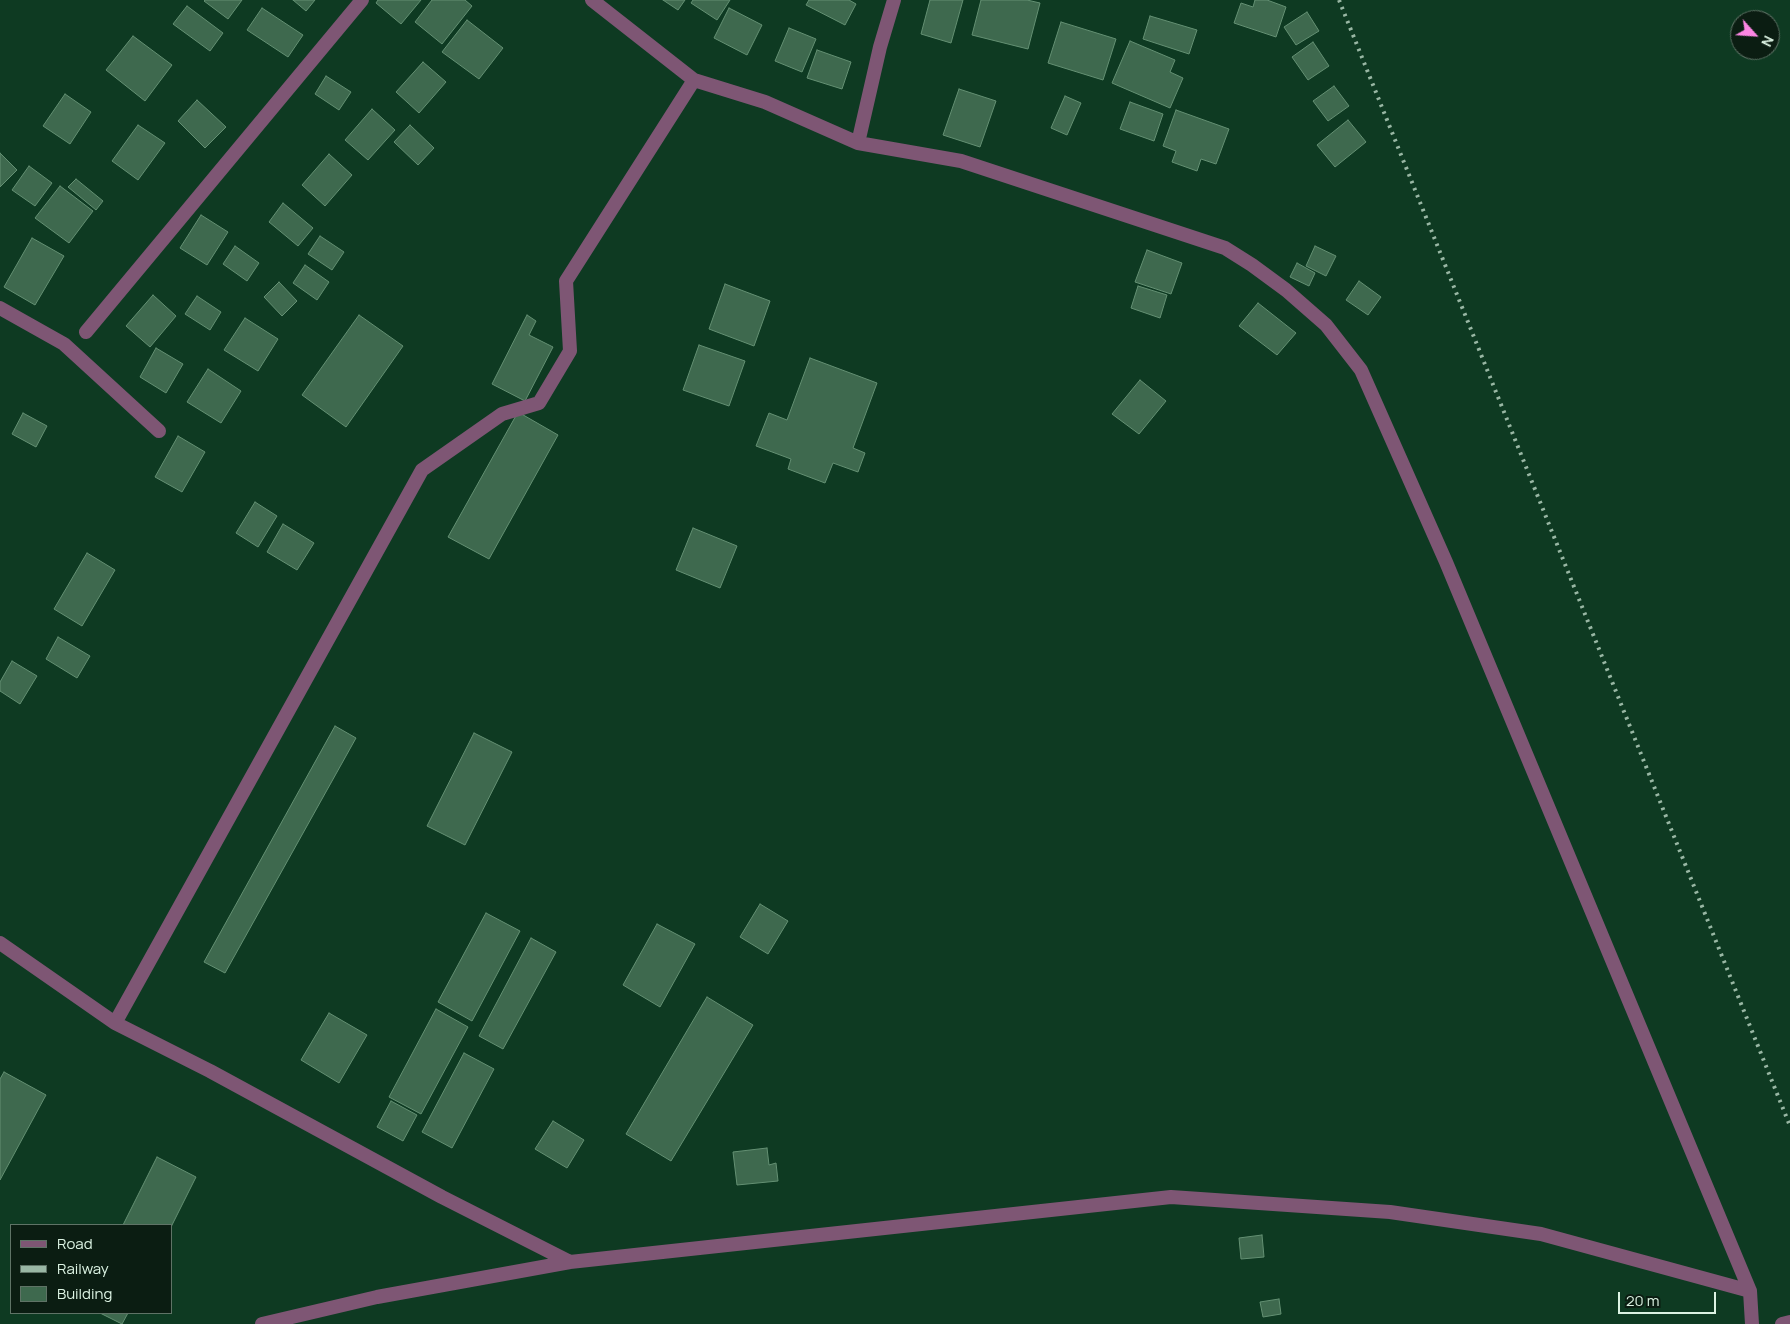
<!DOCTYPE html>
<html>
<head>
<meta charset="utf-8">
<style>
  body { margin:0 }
  #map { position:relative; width:1790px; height:1324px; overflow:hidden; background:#0e3a22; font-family:Manrope,sans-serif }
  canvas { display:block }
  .legend { position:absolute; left:10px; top:1224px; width:162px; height:90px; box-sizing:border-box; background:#0b1d12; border:1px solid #5f7366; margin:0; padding:6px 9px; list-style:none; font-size:15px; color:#dcf3e3 }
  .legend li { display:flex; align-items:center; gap:10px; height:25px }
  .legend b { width:25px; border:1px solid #5f7366 }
  .north { position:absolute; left:1730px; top:10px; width:50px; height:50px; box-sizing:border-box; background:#0b1d12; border:1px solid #5f7366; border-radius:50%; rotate:116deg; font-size:14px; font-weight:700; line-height:20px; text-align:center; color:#dcf3e3 }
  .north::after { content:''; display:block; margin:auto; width:18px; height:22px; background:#fc86e3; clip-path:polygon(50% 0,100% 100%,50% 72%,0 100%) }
  .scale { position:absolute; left:1618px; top:1292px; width:98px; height:22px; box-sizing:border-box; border:2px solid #dcf3e3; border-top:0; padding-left:6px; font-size:15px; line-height:18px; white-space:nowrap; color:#dcf3e3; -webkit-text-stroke:4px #0b1d12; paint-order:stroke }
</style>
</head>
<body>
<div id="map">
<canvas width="1790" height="1324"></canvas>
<ul class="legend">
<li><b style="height:6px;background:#7e5674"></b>Road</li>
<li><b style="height:6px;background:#99b7a4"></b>Railway</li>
<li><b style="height:14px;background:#3e694e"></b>Building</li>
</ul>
<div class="north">N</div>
<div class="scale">20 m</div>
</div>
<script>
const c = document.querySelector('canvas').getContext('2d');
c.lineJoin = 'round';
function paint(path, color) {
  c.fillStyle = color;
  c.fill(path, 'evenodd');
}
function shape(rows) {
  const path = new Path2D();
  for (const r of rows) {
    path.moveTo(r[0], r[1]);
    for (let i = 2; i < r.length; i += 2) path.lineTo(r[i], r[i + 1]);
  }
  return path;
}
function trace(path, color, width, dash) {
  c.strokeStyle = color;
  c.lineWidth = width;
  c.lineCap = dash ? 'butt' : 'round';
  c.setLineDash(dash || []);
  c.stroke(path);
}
const building = shape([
  [205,0,242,0,228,19,204,1,205,0],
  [293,0,315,0,306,11,293,0],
  [378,0,421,0,401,24,376,3,378,0],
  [432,0,465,0,472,6,442,44,415,22,432,0],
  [663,0,685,0,678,10,663,0],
  [693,0,730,0,717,20,691,3,693,0],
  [809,0,849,0,856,4,845,25,806,5,809,0],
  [930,0,963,0,951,43,921,34,930,0],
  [981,0,1027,0,1040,3,1028,49,972,35,981,0],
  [1255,0,1267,0,1286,7,1276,37,1234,23,1241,3,1253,7,1255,0],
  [187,6,223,33,210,51,173,24,187,6],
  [262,8,303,35,288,57,247,30,262,8],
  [729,8,762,25,747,55,714,38,729,8],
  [1307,12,1319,31,1296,45,1284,27,1307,12],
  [1150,16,1197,30,1189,54,1143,39,1150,16],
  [467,20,503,48,479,79,442,52,467,20],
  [1061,22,1116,39,1103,80,1048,63,1061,22],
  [789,28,816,39,802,72,775,61,789,28],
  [133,36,172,65,145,101,106,70,133,36],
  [1130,41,1175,60,1170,72,1183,78,1170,108,1112,83,1130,41],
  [1313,42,1329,66,1308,80,1292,57,1313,42],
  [817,50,851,62,842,89,807,78,817,50],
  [423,62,446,82,419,113,396,92,423,62],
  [326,76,351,92,339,110,315,94,326,76],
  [1334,86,1349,106,1328,121,1313,101,1334,86],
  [959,89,996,101,980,147,943,135,959,89],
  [65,94,91,112,70,144,43,126,65,94],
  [1065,96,1081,103,1067,135,1051,128,1065,96],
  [197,100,226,127,205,148,178,121,197,100],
  [1130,102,1163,114,1154,141,1120,129,1130,102],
  [372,109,395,130,368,160,345,140,372,109],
  [1176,110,1229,129,1216,164,1201,159,1197,171,1172,162,1176,151,1163,146,1176,110],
  [1348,120,1366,142,1335,167,1317,145,1348,120],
  [138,125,165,143,138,180,112,161,138,125],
  [410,125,434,148,418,165,394,142,410,125],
  [0,153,17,170,0,187,0,153],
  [329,154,352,175,325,206,302,185,329,154],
  [29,166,52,183,35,206,12,190,29,166],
  [76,179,103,201,96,210,68,187,76,179],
  [60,186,93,211,69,243,35,218,60,186],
  [283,203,313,228,298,246,269,222,283,203],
  [201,215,228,232,207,265,180,248,201,215],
  [320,236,344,252,332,270,308,254,320,236],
  [32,238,64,256,35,305,4,287,32,238],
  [235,246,259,263,247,281,223,264,235,246],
  [1315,246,1336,256,1326,276,1306,266,1315,246],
  [1147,250,1182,263,1171,294,1135,282,1147,250],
  [1297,263,1315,273,1309,286,1290,277,1297,263],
  [305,265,329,282,317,300,293,283,305,265],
  [1359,281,1381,297,1368,315,1346,300,1359,281],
  [279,282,297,301,282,316,264,297,279,282],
  [725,284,770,301,754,346,709,329,725,284],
  [1138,286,1167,295,1160,318,1131,308,1138,286],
  [153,295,176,316,150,347,126,326,153,295],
  [197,296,221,312,210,330,185,314,197,296],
  [1258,303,1296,333,1277,355,1239,326,1258,303],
  [359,315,403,346,346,427,302,395,359,315],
  [527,315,536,321,529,335,553,347,525,401,492,384,527,315],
  [245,318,278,339,258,371,224,350,245,318],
  [699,345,745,361,729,406,683,390,699,345],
  [156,348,183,364,166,393,140,377,156,348],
  [810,358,877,383,853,448,865,453,858,472,833,463,825,483,788,469,791,459,756,446,769,413,787,420,810,358],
  [208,369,241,391,221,423,187,402,208,369],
  [1140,380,1166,401,1139,434,1112,414,1140,380],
  [518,412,558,435,489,559,448,537,518,412],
  [23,413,47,426,36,447,12,434,23,413],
  [178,436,205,452,182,492,155,477,178,436],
  [255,502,277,516,258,547,236,533,255,502],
  [283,524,314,543,297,570,267,552,283,524],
  [693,528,737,546,720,588,676,570,693,528],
  [87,553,115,570,82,626,54,609,87,553],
  [58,637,90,656,77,678,46,659,58,637],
  [12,661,37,676,20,704,0,691,0,682,12,661],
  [335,726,356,738,225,973,204,962,335,726],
  [474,733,512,752,465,845,427,826,474,733],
  [760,904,788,921,768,954,740,937,760,904],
  [486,913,520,931,472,1021,438,1002,486,913],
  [657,924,695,944,660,1007,623,985,657,924],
  [531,938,556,952,503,1049,479,1036,531,938],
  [707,997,753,1025,671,1161,626,1134,707,997],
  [436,1009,468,1027,421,1114,389,1097,436,1009],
  [329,1013,367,1035,339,1083,301,1060,329,1013],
  [464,1053,494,1069,452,1148,422,1132,464,1053],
  [4,1072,46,1095,0,1180,0,1079,4,1072],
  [391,1101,417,1115,403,1141,377,1127,391,1101],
  [553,1121,584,1140,567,1168,535,1149,553,1121],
  [767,1148,769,1165,776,1163,778,1181,737,1185,733,1152,767,1148],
  [157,1157,196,1177,171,1227,171,1225,123,1225,157,1157],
  [1262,1235,1264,1257,1241,1259,1239,1238,1262,1235],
  [1279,1299,1281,1314,1263,1317,1260,1302,1279,1299],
  [100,1313,128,1313,122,1324,100,1313]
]);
paint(building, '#3e694e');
trace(building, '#649073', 1);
trace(shape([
  [592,0,694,80,765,102,858,143,961,161,1225,248,1252,265,1286,290,1326,325,1361,370,1446,562,1750,1291],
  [858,143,880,47,894,0],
  [0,308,64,344,159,431],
  [86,332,362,0],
  [0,943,115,1023,210,1071,442,1197,570,1262,1171,1197,1390,1212,1541,1234,1750,1291,1752,1324],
  [115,1023,422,470,502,414,539,403,570,351,566,281,694,80],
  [262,1324,377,1297,570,1262],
  [1782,1324,1790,1322]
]), '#7e5674', 14);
trace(shape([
  [1339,0,1790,1126]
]), '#99b7a4', 4, [2.5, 5]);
</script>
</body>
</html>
